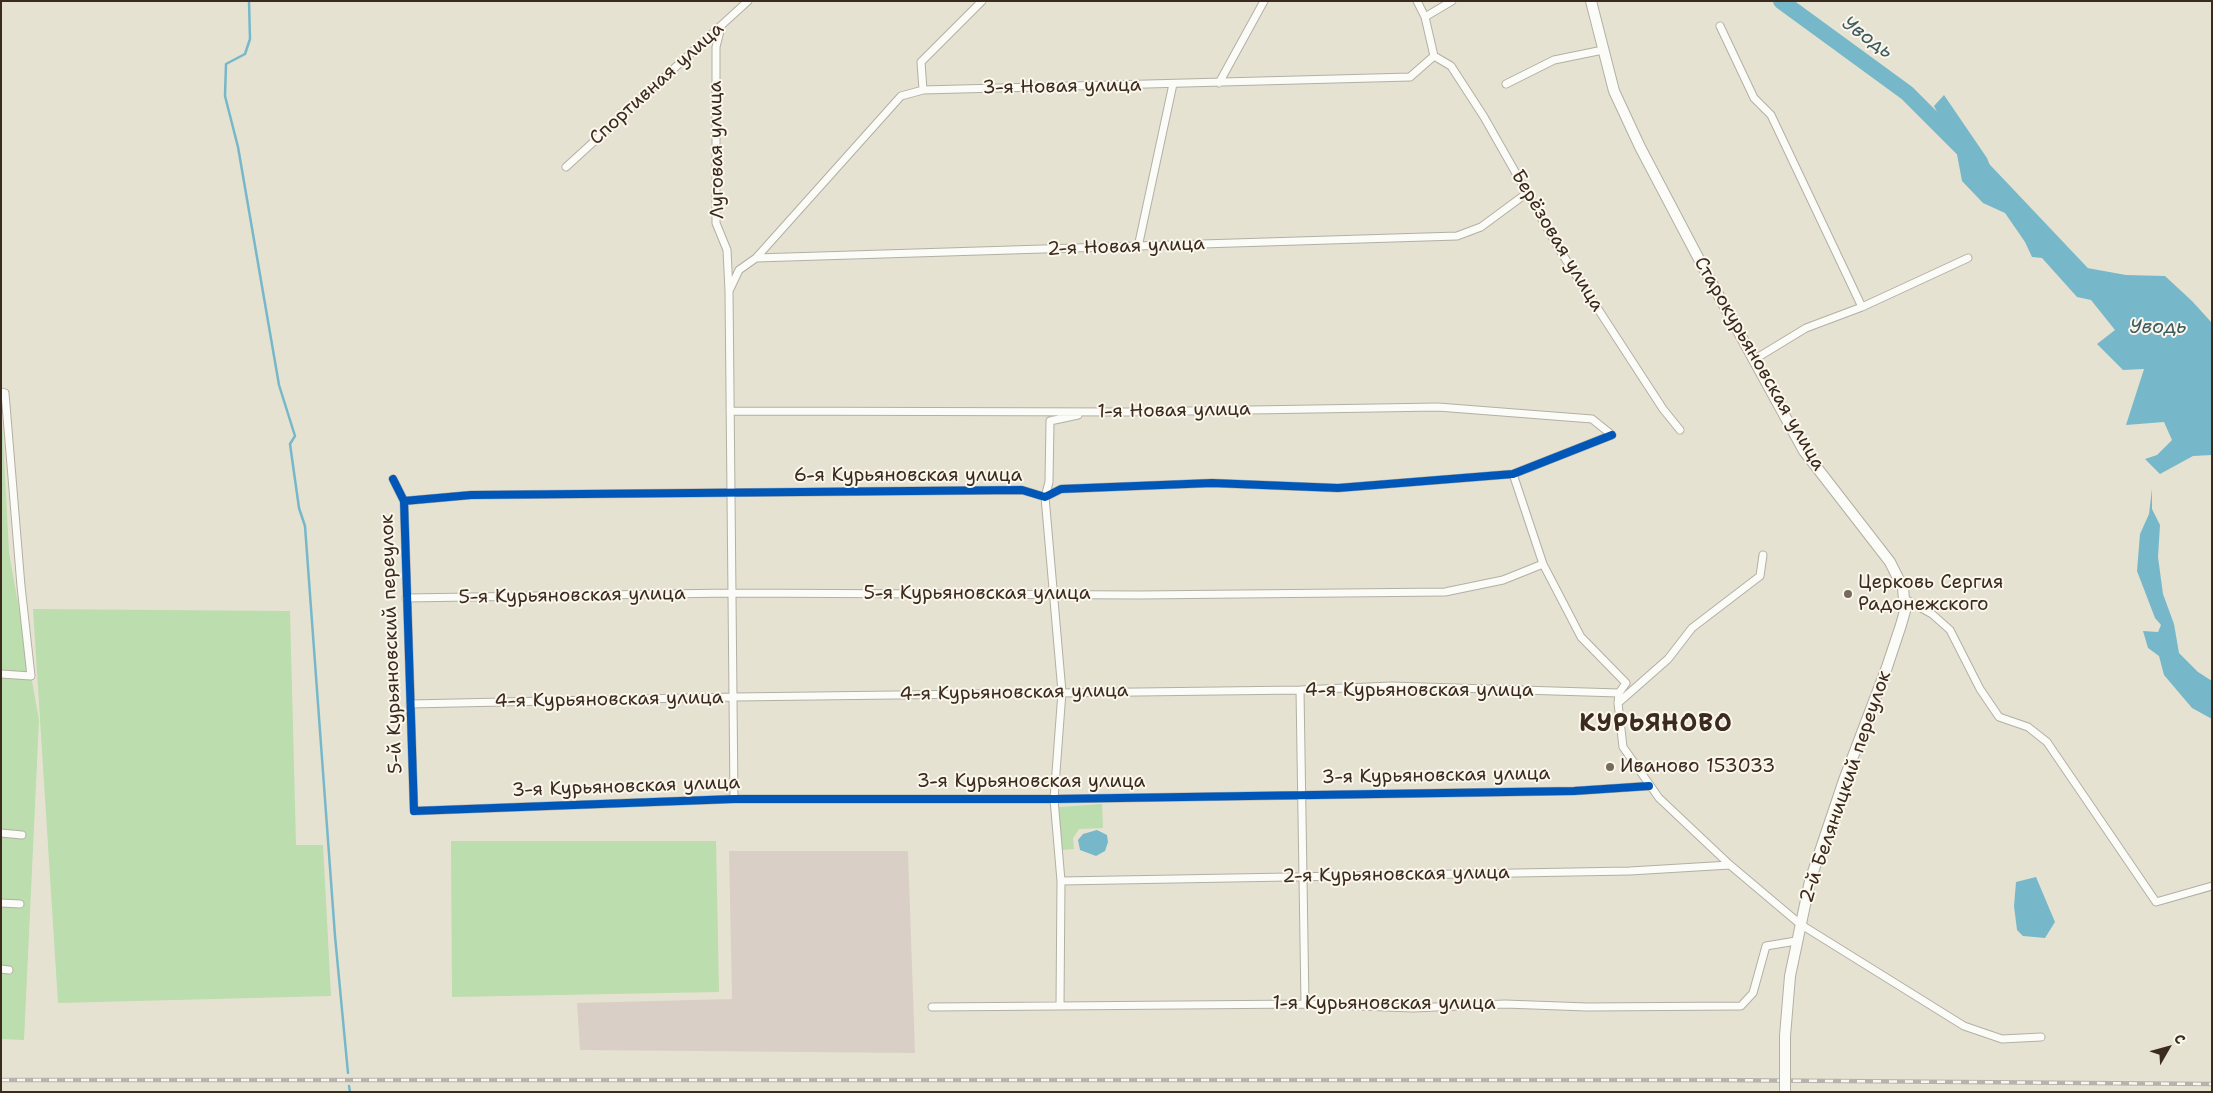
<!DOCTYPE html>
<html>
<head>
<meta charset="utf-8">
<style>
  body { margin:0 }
  #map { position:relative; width:2213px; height:1093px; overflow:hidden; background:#e6e2d2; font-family:"Shantell Sans",sans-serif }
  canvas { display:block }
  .frame { position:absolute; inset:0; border:2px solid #3b2a1e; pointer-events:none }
  .north { position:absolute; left:2143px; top:1023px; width:50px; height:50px; -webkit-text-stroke:4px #fbf7ec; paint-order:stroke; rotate:52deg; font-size:14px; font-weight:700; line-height:20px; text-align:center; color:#3b2a1e }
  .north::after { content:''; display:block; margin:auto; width:18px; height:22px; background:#3b2a1e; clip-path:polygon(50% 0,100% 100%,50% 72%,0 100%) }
</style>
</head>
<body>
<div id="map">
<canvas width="2213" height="1093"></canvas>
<div class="frame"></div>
<div class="north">С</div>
</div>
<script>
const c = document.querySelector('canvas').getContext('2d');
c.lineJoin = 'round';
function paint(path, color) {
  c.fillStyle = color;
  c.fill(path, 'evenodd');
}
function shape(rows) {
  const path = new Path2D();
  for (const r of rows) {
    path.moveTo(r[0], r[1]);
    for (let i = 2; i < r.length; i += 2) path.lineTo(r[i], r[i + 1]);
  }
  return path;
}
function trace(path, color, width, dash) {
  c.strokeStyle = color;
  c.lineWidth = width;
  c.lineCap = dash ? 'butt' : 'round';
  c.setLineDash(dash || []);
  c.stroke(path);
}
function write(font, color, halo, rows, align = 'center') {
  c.font = font + ' "Shantell Sans",sans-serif';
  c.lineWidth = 4;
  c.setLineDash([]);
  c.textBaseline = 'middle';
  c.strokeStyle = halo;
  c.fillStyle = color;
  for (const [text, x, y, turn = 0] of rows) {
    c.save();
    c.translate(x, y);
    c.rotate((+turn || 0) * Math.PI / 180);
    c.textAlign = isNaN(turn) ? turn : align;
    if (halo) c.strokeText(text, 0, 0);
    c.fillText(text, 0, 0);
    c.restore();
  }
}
paint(shape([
  [729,851,908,851,915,1053,580,1050,577,1003,732,999]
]), '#dacfc6');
paint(shape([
  [1,400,9,553,39,720,24,1040,1,1039],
  [33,609,290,611,296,845,323,845,331,996,58,1003],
  [1102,804,1103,828,1079,829,1073,838,1074,849,1062,850,1059,807],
  [451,841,716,841,719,992,452,997]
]), '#bcddad');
paint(shape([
  [1944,95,1987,158,2003,198,2021,206,2042,236,2076,266,2126,275,2165,276,2192,301,2212,323,2212,455,2193,456,2160,474,2145,459,2157,455,2172,440,2164,422,2126,425,2144,369,2123,370,2097,344,2115,330,2091,300,2077,297,2042,258,2032,257,2025,242,2005,213,1983,203,1962,181,1956,149,1934,106],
  [2152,489,2152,509,2160,525,2158,557,2163,594,2174,624,2179,653,2198,672,2212,681,2212,719,2192,708,2164,675,2159,656,2148,648,2143,631,2158,632,2161,625,2155,618,2137,571,2140,534,2149,514],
  [1097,830,1107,835,1108,842,1105,851,1096,856,1080,850,1078,840,1083,834],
  [2036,877,2055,922,2045,938,2023,936,2017,930,2014,906,2016,882]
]), '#76b8c9');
trace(shape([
  [249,1,250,39,245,54,226,64,225,96,238,147,279,385,295,436,290,444,299,508,305,526,335,936,348,1073],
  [349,1086,350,1092]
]), '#76b8c9', 2.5);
trace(shape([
  [1781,1,1907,93,1965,151],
  [1982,168,2091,283]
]), '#76b8c9', 16);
const street = shape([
  [1417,1,1425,17,1434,56],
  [1425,17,1452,1],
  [1720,26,1754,98,1771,115,1862,307],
  [721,27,716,47,716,223,727,250,729,291,734,799],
  [1434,56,1451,66,1484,117,1559,249,1663,409,1680,430],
  [1219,83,1264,1],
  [1506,84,1554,60,1603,50],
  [923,90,921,62,982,1],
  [566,167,748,1],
  [1138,247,1173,84],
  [756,258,901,96,923,90,1410,77,1434,56],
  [729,291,739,270,756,258,1457,236,1481,227,1527,193],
  [1755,359,1806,328,1862,307,1968,258],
  [1,392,5,393,21,586,31,676,1,674],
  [730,411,1127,412,1438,407,1592,419,1612,435],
  [1513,474,1543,564,1581,637,1626,683,1619,693,1618,703,1623,747,1659,798,1730,865,1800,924,1964,1026,2002,1039,2041,1037],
  [393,479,404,501,414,811,734,799,1054,799,1574,791,1649,786],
  [404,501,471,495,1022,490,1045,497,1061,489,1212,483,1338,488,1513,474,1612,435],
  [406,598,731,593,1139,595,1445,592,1503,580,1543,564],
  [1905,599,1932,614,1950,630,1980,689,1999,717,2028,727,2047,742,2156,902,2212,886],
  [1300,690,1305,1004],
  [1618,703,1668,659,1692,628,1760,576,1763,555],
  [410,704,734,697,1300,690,1391,686,1619,693],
  [1,833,22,835],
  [1061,881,1630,871,1730,865],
  [1,903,20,904],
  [1,969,9,970],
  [1060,1005,1061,881,1054,799,1062,692,1045,497,1049,482,1050,421,1078,415],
  [932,1007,1305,1004,1413,1008,1505,1004,1587,1007,1741,1006,1753,993,1766,946,1796,941]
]);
const secondary = shape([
  [1591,1,1614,91,1640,147,1702,265,1804,451,1890,562,1903,588,1905,611,1901,625,1887,667,1844,780,1810,881,1790,976,1785,1036]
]);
trace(street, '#b3afa4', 9);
trace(secondary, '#b3afa4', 12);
trace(street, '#fbfbf8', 7);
trace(secondary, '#fbfbf8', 10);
const rail = shape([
  [1,1080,1714,1080,2212,1084]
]);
trace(rail, '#b6b3af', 4.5);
trace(rail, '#fbf7ec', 2.5, [8]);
const secondaryBridge = shape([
  [1785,1036,1785,1092]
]);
trace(secondaryBridge, '#b3afa4', 12, []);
trace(secondaryBridge, '#fbfbf8', 10);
trace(shape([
  [393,479,404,501,414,811,734,799,1054,799,1574,791,1649,786],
  [404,501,471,495,1022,490,1045,497,1061,489,1212,483,1338,488,1513,474,1612,435]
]), '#0057b8', 8);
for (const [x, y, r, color] of [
  [1848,594,5,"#776a5d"],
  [1610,767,5,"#776a5d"]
]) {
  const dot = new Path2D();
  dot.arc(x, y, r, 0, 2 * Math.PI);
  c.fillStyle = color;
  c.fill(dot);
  trace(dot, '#fbf7ec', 2);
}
write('19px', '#3b2a1e', '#fbf7ec', [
  ["Спортивная улица",657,84,-42],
  ["3-я Новая улица",1062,87,-1],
  ["Луговая улица",717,150,-91],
  ["Берёзовая улица",1557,241,59],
  ["2-я Новая улица",1126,247,-2],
  ["Старокурьяновская улица",1759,364,60],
  ["1-я Новая улица",1174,411,-1],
  ["6-я Курьяновская улица",908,476],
  ["5-я Курьяновская улица",977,594],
  ["5-я Курьяновская улица",572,596,-1],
  ["5-й Курьяновский переулок",392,644,-92],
  ["4-я Курьяновская улица",1419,691],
  ["4-я Курьяновская улица",1014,693,-1],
  ["4-я Курьяновская улица",609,700,-1],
  ["3-я Курьяновская улица",1436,776,-1],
  ["3-я Курьяновская улица",1031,782],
  ["3-я Курьяновская улица",626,787,-2],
  ["2-й Беляницкий переулок",1846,787,-71],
  ["2-я Курьяновская улица",1396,875,-1],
  ["1-я Курьяновская улица",1384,1004]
]);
write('19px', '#3b2a1e', '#fbf7ec', [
  ["Церковь Сергия",1858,583],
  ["Радонежского",1858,605],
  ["Иваново 153033",1620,767]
], 'left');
write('italic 20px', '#3f5c61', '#fbf7ec', [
  ["Уводь",1867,38,36],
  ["Уводь",2158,328]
]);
c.letterSpacing = '1px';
write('bold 24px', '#3b2a1e', '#fbf7ec', [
  ["КУРЬЯНОВО",1656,725]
]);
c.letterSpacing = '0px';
</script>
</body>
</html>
